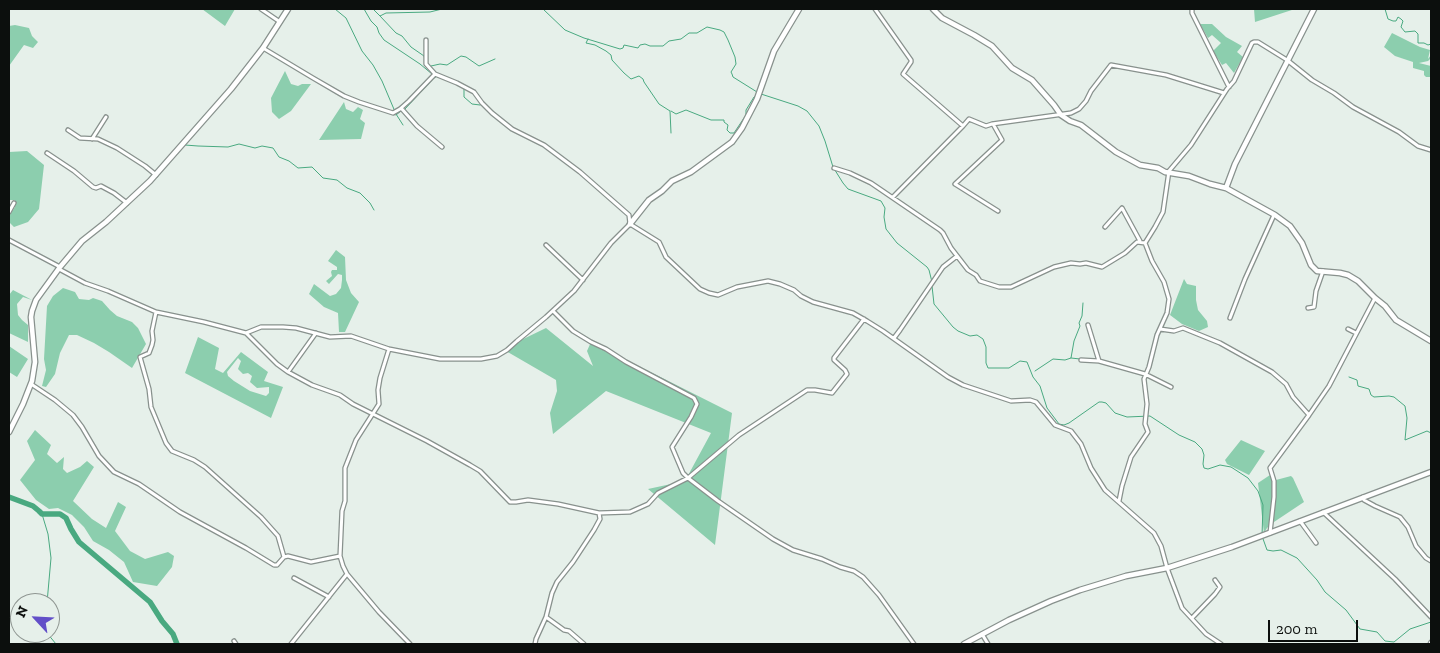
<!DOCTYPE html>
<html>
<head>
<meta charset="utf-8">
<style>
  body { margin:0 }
  #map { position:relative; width:1440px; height:653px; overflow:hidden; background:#e6f0ea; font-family:"Zilla Slab",serif }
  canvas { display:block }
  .frame { position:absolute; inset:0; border:10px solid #0c0f0d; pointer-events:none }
  .north { position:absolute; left:10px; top:593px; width:50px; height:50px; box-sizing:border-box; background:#e6f0ea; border:1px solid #8f9692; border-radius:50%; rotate:295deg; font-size:14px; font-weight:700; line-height:20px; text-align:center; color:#0c0f0d }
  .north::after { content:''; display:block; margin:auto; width:18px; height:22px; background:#624fc8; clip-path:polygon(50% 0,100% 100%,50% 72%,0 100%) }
  .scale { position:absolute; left:1268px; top:620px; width:90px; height:22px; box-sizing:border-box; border:2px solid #0c0f0d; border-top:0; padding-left:6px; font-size:15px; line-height:18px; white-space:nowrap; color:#0c0f0d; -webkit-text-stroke:4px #e6f0ea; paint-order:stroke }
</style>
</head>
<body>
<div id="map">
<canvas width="1440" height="653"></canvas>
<div class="frame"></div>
<div class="north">N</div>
<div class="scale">200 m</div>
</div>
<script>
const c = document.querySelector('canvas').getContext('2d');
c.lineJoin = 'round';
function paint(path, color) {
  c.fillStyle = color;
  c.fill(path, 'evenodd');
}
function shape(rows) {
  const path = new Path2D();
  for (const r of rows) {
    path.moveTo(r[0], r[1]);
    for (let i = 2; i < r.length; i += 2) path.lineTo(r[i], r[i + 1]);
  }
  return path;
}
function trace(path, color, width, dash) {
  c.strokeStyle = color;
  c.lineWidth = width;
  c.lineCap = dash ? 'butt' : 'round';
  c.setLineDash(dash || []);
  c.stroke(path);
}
paint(shape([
  [202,9,235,9,225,26],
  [1254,9,1295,9,1255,22],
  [1200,24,1212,24,1226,37,1242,46,1237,52,1243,57,1234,73,1226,63,1222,65,1213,51,1221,43,1212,35,1208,38],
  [15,25,29,28,32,36,38,42,33,48,24,45,9,66,9,26],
  [1392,33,1420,47,1430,50,1428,59,1431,55,1431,58,1428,61,1419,63,1431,66,1431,77,1426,77,1424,75,1424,71,1413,68,1413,62,1395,56,1384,47],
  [285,71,291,84,298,86,302,84,311,84,291,111,279,119,272,112,271,98],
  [344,102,346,109,353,112,358,107,363,110,360,119,365,123,361,139,319,140],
  [27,151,44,165,39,209,28,222,14,227,9,222,9,216,15,207,15,200,9,200,9,152],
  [336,250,345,257,346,280,351,293,359,302,345,332,339,332,338,313,324,307,309,294,314,284,330,296,336,294,341,288,342,280,342,275,338,274,329,284,326,281,332,276,331,272,332,270,337,270,337,267,328,261],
  [1184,279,1187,284,1196,286,1196,300,1198,310,1207,321,1208,327,1199,331,1182,324,1170,315],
  [63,288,75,292,79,299,89,300,93,298,102,301,110,310,117,316,132,322,138,328,146,344,132,368,109,352,94,343,77,335,69,335,60,353,55,374,46,387,42,386,46,370,44,359,47,306,53,296],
  [13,290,32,300,23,297,17,304,18,315,22,320,28,325,28,342,9,333,9,295],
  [546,328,593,366,587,351,591,342,732,413,715,545,648,489,685,481,711,433,606,391,553,434,550,413,557,391,556,380,506,351,515,343],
  [198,337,219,348,215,369,223,373,241,352,268,372,264,381,283,387,271,418,185,373],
  [238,358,241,361,238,369,243,374,248,373,252,376,250,382,257,388,269,387,269,393,266,396,250,391,234,381,228,376,227,372],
  [9,346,28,359,17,377,9,372],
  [35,430,51,445,47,454,57,463,64,457,63,469,67,473,80,467,87,461,94,467,73,501,92,519,106,528,118,502,126,507,115,531,130,551,145,559,168,552,174,556,172,567,157,586,133,582,124,562,109,550,93,541,84,527,72,515,58,508,49,509,36,500,20,480,35,460,27,441],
  [1241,440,1265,451,1249,475,1227,464,1225,460],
  [1270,475,1276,480,1291,476,1293,478,1304,502,1271,524,1267,528,1264,533,1258,483]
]), '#8cceae');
trace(shape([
  [335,9,346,18,362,51,373,65,382,81,396,114,403,125],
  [364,9,371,21,377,27,379,33,384,40,420,64,432,74],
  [373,9,380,16,386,13,430,12,442,9],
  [543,9,565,30,584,38,620,49,623,48,624,45,638,48,640,45,645,44,650,46,663,46,669,41,681,39,689,33,697,33,707,27,720,30,724,32,728,40,735,57,736,64,731,72,732,74,733,77,757,92],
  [1385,9,1388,19,1393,21,1396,21,1398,17,1401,19,1403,21,1401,27,1405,32,1415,31,1418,34,1418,43,1424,43,1428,45,1431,44],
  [380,16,396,33,402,36,411,47,424,56,425,60],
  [588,39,586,43,595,45,606,51,611,55,612,60,624,73,631,79,639,76,643,79,644,82,659,104,670,111,671,133],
  [431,66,440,64,447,65,461,56,466,57,479,66,495,59],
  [433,77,434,78,437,76,454,83],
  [464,88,464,97,472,104,480,105],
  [761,94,798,106,807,111,819,126,825,141,833,167,843,183,848,189,881,201,885,208,884,217,886,229,897,243,927,267,929,270,932,282],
  [405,109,433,79],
  [671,111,676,114,686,110,711,120,724,120,724,122,728,125,727,130,730,133,734,133,746,115,746,110,754,97,756,96],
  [396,115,401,111],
  [181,142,209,110],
  [185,145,198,146,228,147,239,144,255,148,262,146,273,148,279,157,289,161,298,168,312,167,323,178,337,180,347,188,360,193,370,203,374,210],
  [932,286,934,304,953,327,958,331,970,336,977,335,983,339,986,347,986,363,988,368,1009,368,1020,361,1027,362,1033,377,1040,386,1047,408,1059,424,1064,425,1069,423,1099,402,1102,402,1106,403,1115,413,1127,417,1150,416,1179,435,1195,442,1202,449,1204,455,1203,464,1204,468,1208,469,1220,465,1231,467,1248,478,1258,491,1263,505,1262,536,1267,550,1273,551,1281,550,1297,558,1317,580,1325,592,1346,610,1360,629,1377,632,1385,641,1394,642,1410,629,1431,622],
  [1071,358,1080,359],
  [1035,371,1053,359,1065,360,1071,358,1074,341,1080,326,1079,323,1082,316,1083,303],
  [1349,377,1357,380,1358,386,1369,389,1371,395,1374,397,1389,396,1394,397,1405,406,1407,418,1405,440,1427,431,1431,433],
  [42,514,48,534,51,558,47,603],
  [47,633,56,644]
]), '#49a980', 1);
trace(shape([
  [9,497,33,506,39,511,42,514,60,514,66,518,71,529,79,542,150,602,162,621,173,634,177,644]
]), '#49a980', 5.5);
const street = shape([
  [261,9,280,22],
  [875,9,911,60,911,62,903,74,963,126,893,197],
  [1192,9,1192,13,1229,87],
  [426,40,426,64,435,74],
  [263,48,313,78,344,96,359,102,393,113,400,109,409,101,435,74,457,83,474,92,482,103,492,113,512,129,544,145,580,172,629,215,630,224,659,242,666,257,700,289,709,293,718,295,737,287,768,281,780,284,794,290,801,296,813,302,853,313,867,321,883,331,948,377,963,385,1011,401,1030,400,1036,402,1055,425,1071,431,1081,444,1091,468,1105,490,1154,533,1161,546,1167,568,1182,608,1206,634,1221,644],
  [401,108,417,126,442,147],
  [993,124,1002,140,955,184,998,211],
  [963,126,969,119,986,126,992,124,1071,113,1079,109,1086,101,1091,91,1111,65,1166,75,1224,93],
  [68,130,80,138,98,139,117,148,145,166,156,175],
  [92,139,106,117],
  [47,153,74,171,93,187,96,188,101,186,114,193,127,203],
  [834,168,850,173,871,183,940,230,943,233,951,248,968,270,976,275,980,281,999,287,1011,287,1054,267,1071,263,1080,264,1086,263,1102,267,1125,253,1137,242,1145,243],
  [9,212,14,203],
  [1105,227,1122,208,1140,241],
  [9,240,60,267],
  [546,245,583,280],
  [59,269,85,283,108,291,156,312,204,322,246,333,261,327,283,327,296,328,330,337,351,336,389,349,440,359,481,359,497,356,507,350,517,341,546,317,574,291,611,243,630,224],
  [1308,308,1314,307,1316,291,1323,271],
  [553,311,573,331,591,342,606,349,626,362,694,398,697,404,691,417,672,447,683,473,688,478,739,435,807,390,815,390,832,393,847,374,845,370,834,360,834,358,864,319],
  [156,312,152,331,153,340,152,345,149,353,140,357,149,389,151,407,166,443,172,451,194,460,205,467,261,517,278,536,284,557],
  [1230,318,1245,279,1274,215],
  [1088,325,1099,361],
  [1160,329,1174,331,1183,328,1220,343,1272,372,1286,384,1293,397,1309,415,1329,386,1375,298],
  [1348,329,1356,333],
  [246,333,277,364,288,372,312,385,340,395,353,404,427,441,470,465,480,471,510,502,516,502,528,500,558,504,599,513,630,512,648,504,658,493,688,478,718,501,773,539,793,550,822,559,840,567,854,571,863,577,879,595,914,644],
  [894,338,900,330,943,267,957,256],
  [1081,360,1099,361,1145,374,1171,387],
  [288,372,316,333],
  [31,384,55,400,73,415,82,427,99,456,114,472,139,484,180,512,246,548,274,565,277,565,284,557],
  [1363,497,1364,500,1375,506,1400,517,1408,527,1416,546,1426,558,1431,561],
  [1119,501,1122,486,1131,457,1148,432,1145,424,1147,404,1144,379,1149,367,1157,335,1167,313,1169,299,1164,282,1152,261,1145,243,1155,227,1163,212,1169,171,1191,145,1227,89,1234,81,1252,43,1254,42,1258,42,1287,60,1312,80,1334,93,1353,107,1399,132,1418,146,1431,150],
  [1323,512,1395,579,1431,617],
  [1300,521,1316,543],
  [1270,533,1274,497,1274,481,1270,468,1309,415],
  [284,557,288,556,311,562,340,556],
  [347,574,343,566,340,556,342,511,345,501,345,468,356,440,379,404,378,390,380,378,389,349],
  [294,578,329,597],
  [546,617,564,630,569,631,584,644],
  [1192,618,1215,594,1220,587,1215,580],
  [982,634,988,644],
  [234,641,236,644],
  [291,644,347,574,379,612,410,644],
  [535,644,536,639,546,617,552,593,557,582,573,562,594,530,600,519,599,513],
  [1430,644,1431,642]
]);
const secondary = shape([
  [933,9,942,18,974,35,992,46,1012,68,1032,80,1054,105,1061,115,1070,121,1081,125,1116,152,1140,165,1158,168,1165,172,1189,176,1210,184,1226,188,1275,215,1290,226,1302,243,1311,265,1317,271,1340,273,1348,275,1358,281,1375,298,1385,306,1396,320,1431,341],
  [1226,188,1235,164,1314,9],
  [630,224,649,200,662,191,672,181,691,172,732,142,742,128,757,99,774,51,799,9],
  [9,432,23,404,32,381,35,362,31,317,32,311,36,300,60,267,82,241,106,222,150,181,231,89,263,48,288,9],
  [964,644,1009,620,1051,601,1080,590,1126,576,1167,568,1232,547,1431,472]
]);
trace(street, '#88918d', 5.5);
trace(secondary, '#88918d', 7);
trace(street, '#fff', 3);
trace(secondary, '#fff', 4.5);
</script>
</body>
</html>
